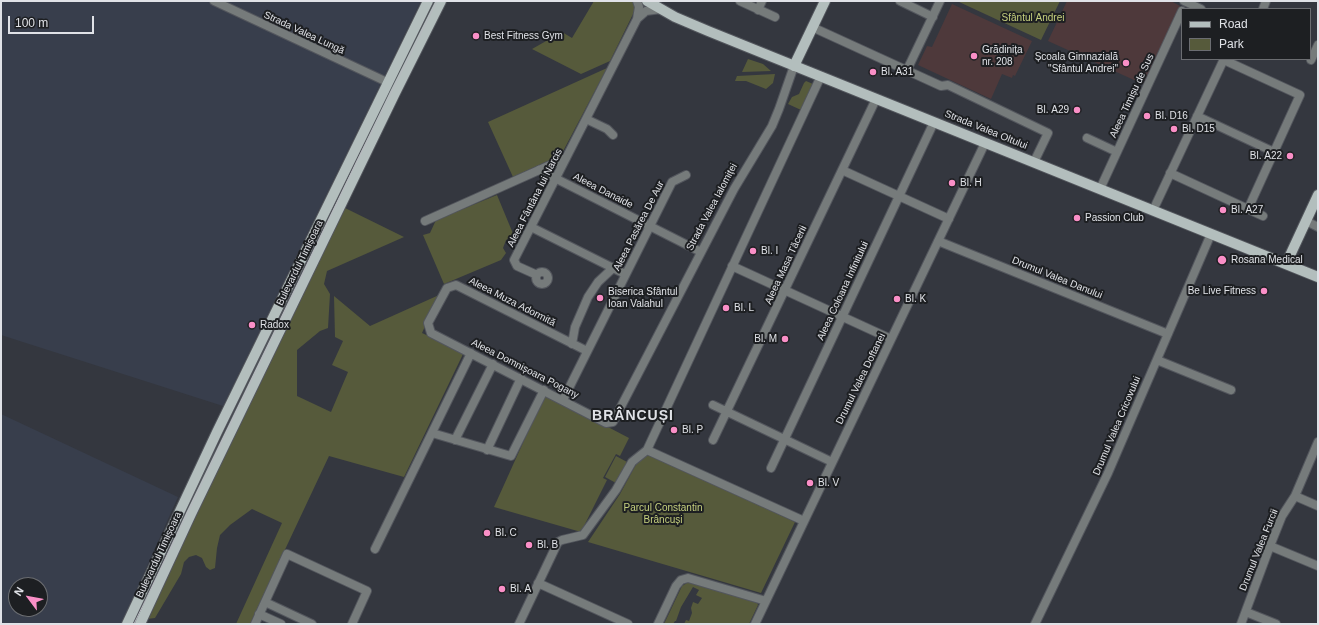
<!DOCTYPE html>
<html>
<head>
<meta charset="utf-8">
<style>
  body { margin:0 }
  #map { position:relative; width:1319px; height:625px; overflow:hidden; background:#34373f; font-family:Helvetica,sans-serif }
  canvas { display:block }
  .frame { position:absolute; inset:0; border:2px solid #e0e2e7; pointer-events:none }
  .legend { position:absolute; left:1181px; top:8px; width:130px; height:52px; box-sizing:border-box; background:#1d1f22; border:1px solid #6b6d71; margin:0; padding:5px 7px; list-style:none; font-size:12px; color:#e0e2e7 }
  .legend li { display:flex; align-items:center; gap:8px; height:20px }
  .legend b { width:20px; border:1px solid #6b6d71 }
  .north { position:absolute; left:8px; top:577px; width:40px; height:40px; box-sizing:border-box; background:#1d1f22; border:1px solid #6b6d71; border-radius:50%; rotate:302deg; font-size:11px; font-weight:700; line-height:16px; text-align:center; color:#e0e2e7 }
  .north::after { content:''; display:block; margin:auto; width:14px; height:18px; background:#fa8fc7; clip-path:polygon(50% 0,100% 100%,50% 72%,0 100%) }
  .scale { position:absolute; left:8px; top:16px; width:86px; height:18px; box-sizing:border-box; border:2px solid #e0e2e7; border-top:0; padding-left:5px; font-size:12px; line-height:14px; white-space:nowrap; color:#e0e2e7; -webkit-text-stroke:3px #1d1f22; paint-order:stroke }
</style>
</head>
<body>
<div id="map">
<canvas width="1319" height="625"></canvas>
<div class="frame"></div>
<ul class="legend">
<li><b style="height:5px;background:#b3bebd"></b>Road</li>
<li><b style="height:11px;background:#565a3b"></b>Park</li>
</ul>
<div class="north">N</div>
<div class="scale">100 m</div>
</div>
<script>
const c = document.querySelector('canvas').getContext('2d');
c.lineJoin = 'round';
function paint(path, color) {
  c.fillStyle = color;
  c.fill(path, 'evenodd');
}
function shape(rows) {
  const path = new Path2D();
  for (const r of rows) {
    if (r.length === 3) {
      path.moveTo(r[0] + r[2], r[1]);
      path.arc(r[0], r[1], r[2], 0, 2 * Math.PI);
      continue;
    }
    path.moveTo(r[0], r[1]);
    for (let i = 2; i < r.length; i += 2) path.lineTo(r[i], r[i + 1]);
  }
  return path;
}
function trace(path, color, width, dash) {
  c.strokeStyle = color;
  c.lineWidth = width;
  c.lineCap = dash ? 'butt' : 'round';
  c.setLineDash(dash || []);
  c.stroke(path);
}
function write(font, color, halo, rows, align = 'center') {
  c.font = font + ' Helvetica,sans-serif';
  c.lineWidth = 4;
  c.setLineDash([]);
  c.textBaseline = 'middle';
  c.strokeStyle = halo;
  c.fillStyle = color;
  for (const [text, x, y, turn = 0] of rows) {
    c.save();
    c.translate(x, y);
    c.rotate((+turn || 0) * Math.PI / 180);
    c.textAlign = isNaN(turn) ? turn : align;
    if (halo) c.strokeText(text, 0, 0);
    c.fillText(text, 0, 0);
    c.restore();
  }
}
paint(shape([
  [1,1,421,1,223,406,1,335],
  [1,414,178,497,121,624,1,624],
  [16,585,40,585,40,609,16,609]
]), '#383e4c');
paint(shape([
  [1067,1,1171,1,1180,6,1180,10,1145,85,1048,41],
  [952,4,1032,41,1015,76,1013,75,1012,78,1002,74,991,99,918,65,927,46,932,47]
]), '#4e393b');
paint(shape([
  [594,1,634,1,634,12,610,61,581,74,532,49,562,32,572,38],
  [957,1,1060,1,1041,40],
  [748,59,763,64,771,71,742,72],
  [607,68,561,155,513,177,488,122],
  [775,74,773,83,766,89,746,81,735,81,737,76],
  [806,81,813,84,801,110,788,104,792,97,799,94,804,83],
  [497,195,514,236,506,240,503,248,506,253,501,260,444,284,423,235,430,233,436,220],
  [343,207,404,237,327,271,324,284,330,294,328,328,320,331,297,350,297,396,331,412,348,372,332,365,343,341,335,337,334,296,370,326,439,295,422,333,464,352,404,477,329,456,250,624,236,624,282,523,252,509,230,525,220,535,217,548,215,568,210,570,206,567,202,558,196,555,189,557,184,562,181,574,155,618,147,619],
  [545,394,629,438,620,456,616,454,603,478,607,480,581,532,494,507],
  [647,453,795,522,761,593,588,542,620,494,640,457],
  [616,456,627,462,616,483,605,477],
  [690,581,757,602,758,605,749,624,684,624,686,620,689,621,692,613,691,608,693,602,698,604,702,598,696,595,699,590,693,587,681,607,676,621,675,621,673,624,664,624,682,586]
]), '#565a3b');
const minor = shape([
  [214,1,387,82],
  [740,1,775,17],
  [900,1,933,17],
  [1184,1,1201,9],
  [1263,9,1266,1],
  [758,10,762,1],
  [638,18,646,11,661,9],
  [812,27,941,86,948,85,1048,133,1034,162],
  [1224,60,1300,95,1248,209],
  [1311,60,1318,45],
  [907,70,940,1],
  [1197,116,1274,152],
  [586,119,607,129,613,135],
  [1087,138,1117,152],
  [539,170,701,252],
  [842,170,949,219],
  [1170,173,1263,216],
  [1100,189,1182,11],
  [1156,204,1224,59],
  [425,221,566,158],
  [1306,221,1318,227],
  [531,227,625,274],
  [938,241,1168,334],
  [732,266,891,339],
  [542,278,6],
  [537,275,517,266,514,260,637,19,639,7,637,1],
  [572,344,575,327,588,297,598,282,613,268],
  [587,351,456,285,447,288,428,323,431,333,606,423,613,422,734,189,772,126,779,109,794,66],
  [1157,360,1231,390],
  [563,400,672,182,686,175],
  [713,405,832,462],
  [432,433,511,456,544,390],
  [455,440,493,364],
  [713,440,876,99],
  [487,450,521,378],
  [647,450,804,521],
  [771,468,934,122],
  [1295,496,1318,506],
  [1270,546,1318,566],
  [375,549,471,353],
  [538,583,628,624],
  [265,602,312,624],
  [1246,612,1276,624],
  [259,614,281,624],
  [255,624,287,554,367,591,352,624],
  [519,624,558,542,562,540,583,535,616,490,632,462,647,450,821,76],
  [658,624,676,586,681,580,688,578,766,601],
  [755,624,985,143],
  [1035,624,1108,473,1211,234],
  [1241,624,1270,546,1282,516,1295,496,1318,442]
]);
const major = shape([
  [647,1,675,17,708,31,1318,277],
  [794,66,825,1],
  [1286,264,1318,195],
  [127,624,217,432,428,1],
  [140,624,191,514,395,93,441,1]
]);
trace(minor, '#53565d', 10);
trace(major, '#53565d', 12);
trace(minor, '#767b7b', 8);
trace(major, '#b3bebd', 10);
trace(shape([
  [134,624,357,161,437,1]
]), '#b6b8be', 1);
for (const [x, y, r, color] of [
  [476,36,4,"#fa8fc7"],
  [974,56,4,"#fa8fc7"],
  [1126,63,4,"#fa8fc7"],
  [873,72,4,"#fa8fc7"],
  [1077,110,4,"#fa8fc7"],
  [1147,116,4,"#fa8fc7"],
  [1174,129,4,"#fa8fc7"],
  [1290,156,4,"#fa8fc7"],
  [952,183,4,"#fa8fc7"],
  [1223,210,4,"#fa8fc7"],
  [1077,218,4,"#fa8fc7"],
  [753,251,4,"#fa8fc7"],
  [1222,260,5,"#fa8fc7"],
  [1264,291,4,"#fa8fc7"],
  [600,298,4,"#fa8fc7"],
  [897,299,4,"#fa8fc7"],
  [726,308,4,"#fa8fc7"],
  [252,325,4,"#fa8fc7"],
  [785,339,4,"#fa8fc7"],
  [674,430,4,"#fa8fc7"],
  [810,483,4,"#fa8fc7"],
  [487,533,4,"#fa8fc7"],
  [529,545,4,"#fa8fc7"],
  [502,589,4,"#fa8fc7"]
]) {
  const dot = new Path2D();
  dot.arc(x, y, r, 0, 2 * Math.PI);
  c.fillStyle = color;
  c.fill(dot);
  trace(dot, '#1d1f22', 1.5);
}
write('10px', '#c6d07e', '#1d1f22', [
  ["Sfântul Andrei",1033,18],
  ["Parcul Constantin",663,508],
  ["Brâncuși",663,520]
]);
write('10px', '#e0e2e7', '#1d1f22', [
  ["Strada Valea Lungă",304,33,25],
  ["Aleea Timișu de Sus",1132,96,-65],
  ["Strada Valea Oltului",986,130,22],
  ["Aleea Danaide",603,191,27],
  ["Aleea Fântâna lui Narcis",535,198,-63],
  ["Strada Valea Ialomiței",712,207,-62],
  ["Aleea Pasărea De Aur",639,226,-63],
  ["Bulevardul Timișoara",300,263,-64],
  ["Aleea Masa Tăcerii",786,265,-65],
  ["Drumul Valea Danului",1057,278,22],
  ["Aleea Coloana Infinitului",843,291,-65],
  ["Aleea Muza Adormită",512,302,27],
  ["Aleea Domnișoara Pogany",525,369,27],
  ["Drumul Valea Doftanei",861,379,-64],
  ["Drumul Valea Cricovului",1117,426,-67],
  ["Drumul Valea Furcii",1259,550,-68],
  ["Bulevardul Timișoara",159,555,-65]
]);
write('10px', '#e0e2e7', '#1d1f22', [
  ["Best Fitness Gym",484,36],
  ["Grădinița",982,50],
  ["nr. 208",982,62],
  ["Școala Gimnazială",1118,57,"right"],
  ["\"Sfântul Andrei\"",1118,69,"right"],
  ["Bl. A31",881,72],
  ["Bl. A29",1069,110,"right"],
  ["Bl. D16",1155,116],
  ["Bl. D15",1182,129],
  ["Bl. A22",1282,156,"right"],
  ["Bl. H",960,183],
  ["Bl. A27",1231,210],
  ["Passion Club",1085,218],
  ["Bl. I",761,251],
  ["Rosana Medical",1231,260],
  ["Be Live Fitness",1256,291,"right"],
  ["Biserica Sfântul",608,292],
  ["Ioan Valahul",608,304],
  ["Bl. K",905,299],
  ["Bl. L",734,308],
  ["Radox",260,325],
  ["Bl. M",777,339,"right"],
  ["Bl. P",682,430],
  ["Bl. V",818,483],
  ["Bl. C",495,533],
  ["Bl. B",537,545],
  ["Bl. A",510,589]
], 'left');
c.letterSpacing = '1px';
write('bold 14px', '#e0e2e7', '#1d1f22', [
  ["BRÂNCUȘI",633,416]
]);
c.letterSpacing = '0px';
</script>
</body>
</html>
